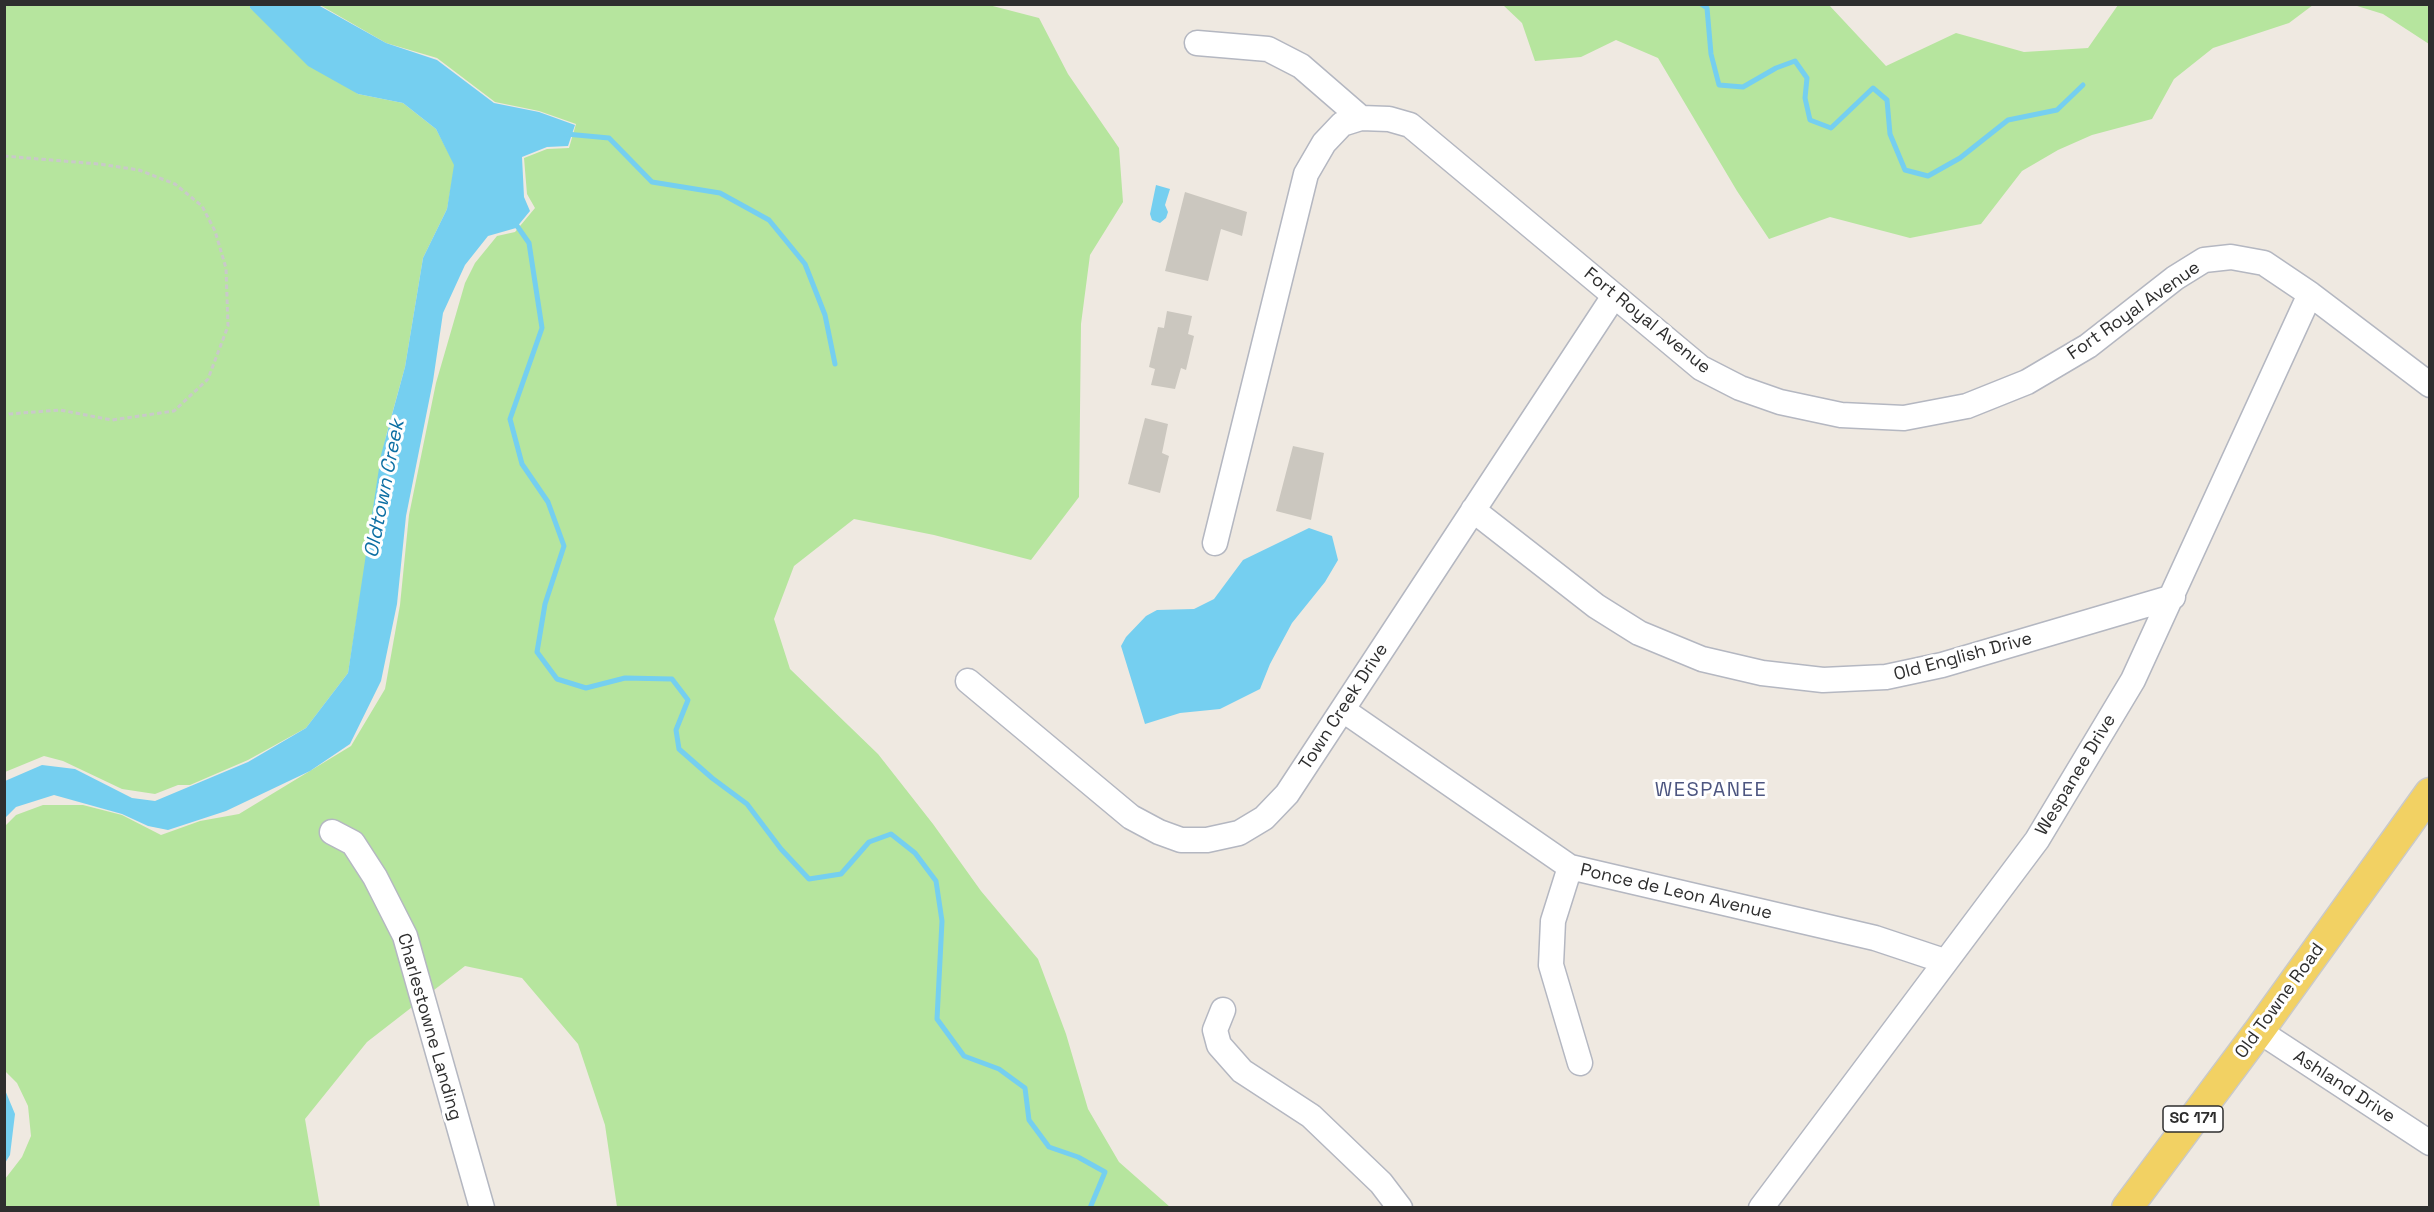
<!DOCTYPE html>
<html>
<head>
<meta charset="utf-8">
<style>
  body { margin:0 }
  #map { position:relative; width:2434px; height:1212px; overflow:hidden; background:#efe9e1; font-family:"Space Grotesk",sans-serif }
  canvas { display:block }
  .frame { position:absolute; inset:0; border:6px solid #2e2e2e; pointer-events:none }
</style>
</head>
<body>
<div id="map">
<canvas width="2434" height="1212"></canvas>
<div class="frame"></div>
</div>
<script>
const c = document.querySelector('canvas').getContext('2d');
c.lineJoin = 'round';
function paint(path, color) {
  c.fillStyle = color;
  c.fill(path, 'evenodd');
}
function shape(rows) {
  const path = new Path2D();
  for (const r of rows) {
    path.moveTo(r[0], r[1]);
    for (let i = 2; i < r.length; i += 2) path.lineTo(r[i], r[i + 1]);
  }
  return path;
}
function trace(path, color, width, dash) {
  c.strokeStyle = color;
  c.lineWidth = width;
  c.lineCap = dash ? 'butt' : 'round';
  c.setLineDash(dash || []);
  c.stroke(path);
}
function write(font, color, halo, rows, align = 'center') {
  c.font = font + ' "Space Grotesk",sans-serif';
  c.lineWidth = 6;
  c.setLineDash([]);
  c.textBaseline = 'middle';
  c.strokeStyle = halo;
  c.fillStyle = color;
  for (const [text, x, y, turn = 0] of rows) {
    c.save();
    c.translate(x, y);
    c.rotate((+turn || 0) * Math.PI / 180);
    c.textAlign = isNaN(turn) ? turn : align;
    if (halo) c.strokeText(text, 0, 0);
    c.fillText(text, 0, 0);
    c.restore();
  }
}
paint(shape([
  [985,4,1039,18,1068,74,1119,148,1123,202,1090,255,1081,324,1079,497,1031,560,934,535,854,519,794,566,774,619,790,669,878,754,933,824,981,891,1038,959,1066,1034,1088,1109,1119,1162,1170,1207,617,1207,605,1125,578,1044,522,978,465,966,367,1042,305,1119,320,1207,5,1207,5,1179,22,1157,31,1136,28,1106,17,1083,5,1071,5,826,16,815,43,805,83,805,122,815,161,835,200,821,239,814,351,746,385,689,400,605,409,515,436,383,465,283,475,263,497,236,515,232,535,208,527,194,524,158,547,149,569,148,576,124,539,111,495,102,437,58,386,43,320,5],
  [5,5,250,5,250,8,358,94,403,103,436,129,455,165,447,209,423,258,405,367,386,436,348,673,306,728,248,760,190,785,178,785,155,794,122,789,63,761,44,756,5,772],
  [1503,5,1829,5,1886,66,1956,33,2024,52,2088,48,2118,5,2313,5,2289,23,2213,48,2174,79,2152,119,2092,135,2058,150,2022,171,1981,224,1910,238,1830,217,1769,239,1737,191,1658,58,1616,40,1581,57,1535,61,1522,23],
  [2354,5,2429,5,2429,44,2383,14]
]), '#b6e59e');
paint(shape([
  [250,5,318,5,386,43,437,60,494,103,539,112,575,125,568,146,547,147,522,157,524,197,530,211,516,228,488,236,465,265,443,313,433,381,406,516,397,604,381,681,350,744,310,771,226,811,168,830,148,826,122,814,54,795,16,807,5,818,5,781,42,765,75,769,132,798,155,801,248,762,306,728,348,673,381,455,405,367,423,258,447,209,454,165,436,129,403,103,358,94,308,66,250,8],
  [1156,185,1170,189,1165,205,1168,212,1166,218,1160,223,1152,220,1150,214],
  [1309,528,1332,536,1338,560,1325,582,1292,623,1270,664,1260,689,1220,709,1180,713,1145,724,1121,646,1126,637,1146,616,1157,610,1194,609,1214,599,1243,560],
  [5,1090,15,1114,10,1155,5,1163]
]), '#75cff0');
trace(shape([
  [1701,4,1707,8,1711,54,1719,85,1743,87,1776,68,1795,61,1807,78,1805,98,1810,120,1831,128,1873,88,1887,100,1890,134,1905,170,1928,176,1960,158,2008,120,2057,110,2083,85],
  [566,134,609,138,652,182,720,193,769,220,805,264,825,315,835,364],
  [515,223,529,243,542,328,510,419,522,464,548,502,564,546,545,604,537,652,557,679,586,688,625,678,672,679,688,700,676,730,679,749,712,778,747,804,781,849,809,879,841,874,869,842,891,834,915,853,936,881,942,921,937,1019,964,1056,999,1069,1025,1088,1029,1120,1049,1147,1078,1157,1105,1172,1090,1208]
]), '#75cff0', 5);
paint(shape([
  [1185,192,1247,212,1242,236,1221,229,1208,281,1165,271],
  [1167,311,1192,316,1188,334,1194,336,1186,370,1181,368,1175,389,1151,385,1155,369,1149,367,1158,327,1164,328],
  [1145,418,1168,424,1162,453,1169,456,1160,493,1128,484],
  [1293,446,1324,453,1311,520,1276,511]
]), '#cbc7bf');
const minor = shape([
  [1197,43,1268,49,1301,66,1361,118],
  [1473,510,1596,606,1639,633,1702,659,1762,673,1823,680,1886,677,1942,665,2173,597],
  [1215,543,1306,174,1324,143,1342,124,1361,118,1389,119,1410,125,1701,368,1740,388,1780,402,1841,415,1904,418,1967,406,2027,382,2088,346,2175,278,2204,260,2231,257,2264,263,2310,294,2430,385],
  [968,681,1131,817,1159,832,1181,840,1207,840,1239,833,1264,818,1287,794,1614,296],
  [1343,710,1570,867,1875,938,1944,961],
  [332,832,353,843,375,877,405,936,482,1208],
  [1570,867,1553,921,1551,965,1580,1063],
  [1223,1010,1215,1030,1219,1045,1242,1071,1311,1116,1381,1183,1400,1208],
  [2259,1031,2430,1143],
  [1761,1208,2037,840,2133,680,2310,294]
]);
const major = shape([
  [2127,1208,2259,1031,2430,793]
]);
trace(minor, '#b4b7c1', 27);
trace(major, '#c9c9c9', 33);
trace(shape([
  [4,156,99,164,139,170,175,184,202,206,215,231,226,268,228,326,208,379,174,411,112,420,60,410,9,414,4,416]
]), '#c9c9c9', 3, [4.5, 3]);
trace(minor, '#fff', 24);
trace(major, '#f2d163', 30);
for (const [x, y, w] of [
  [2193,1119,60]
]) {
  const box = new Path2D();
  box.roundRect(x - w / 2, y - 13, w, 26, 4.5);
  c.fillStyle = '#fff';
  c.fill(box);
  trace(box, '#2e2e2e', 1.5);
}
write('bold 16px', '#2e2e2e', null, [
  ["SC 171",2193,1119]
]);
write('18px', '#2e2e2e', '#fff', [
  ["Fort Royal Avenue",2134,311,-35],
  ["Fort Royal Avenue",1647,321,39],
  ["Old English Drive",1963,657,-15],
  ["Town Creek Drive",1344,707,-57],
  ["Wespanee Drive",2076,775,-59],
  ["Ponce de Leon Avenue",1676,892,13],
  ["Old Towne Road",2280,1001,-54],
  ["Charlestowne Landing",429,1027,74],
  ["Ashland Drive",2344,1087,33]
]);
write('italic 20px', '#0d6fa3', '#fff', [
  ["Oldtown Creek",385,489,-79]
]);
c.letterSpacing = '1.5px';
write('20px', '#4d5680', '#fff', [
  ["WESPANEE",1711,791]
]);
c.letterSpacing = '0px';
</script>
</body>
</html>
